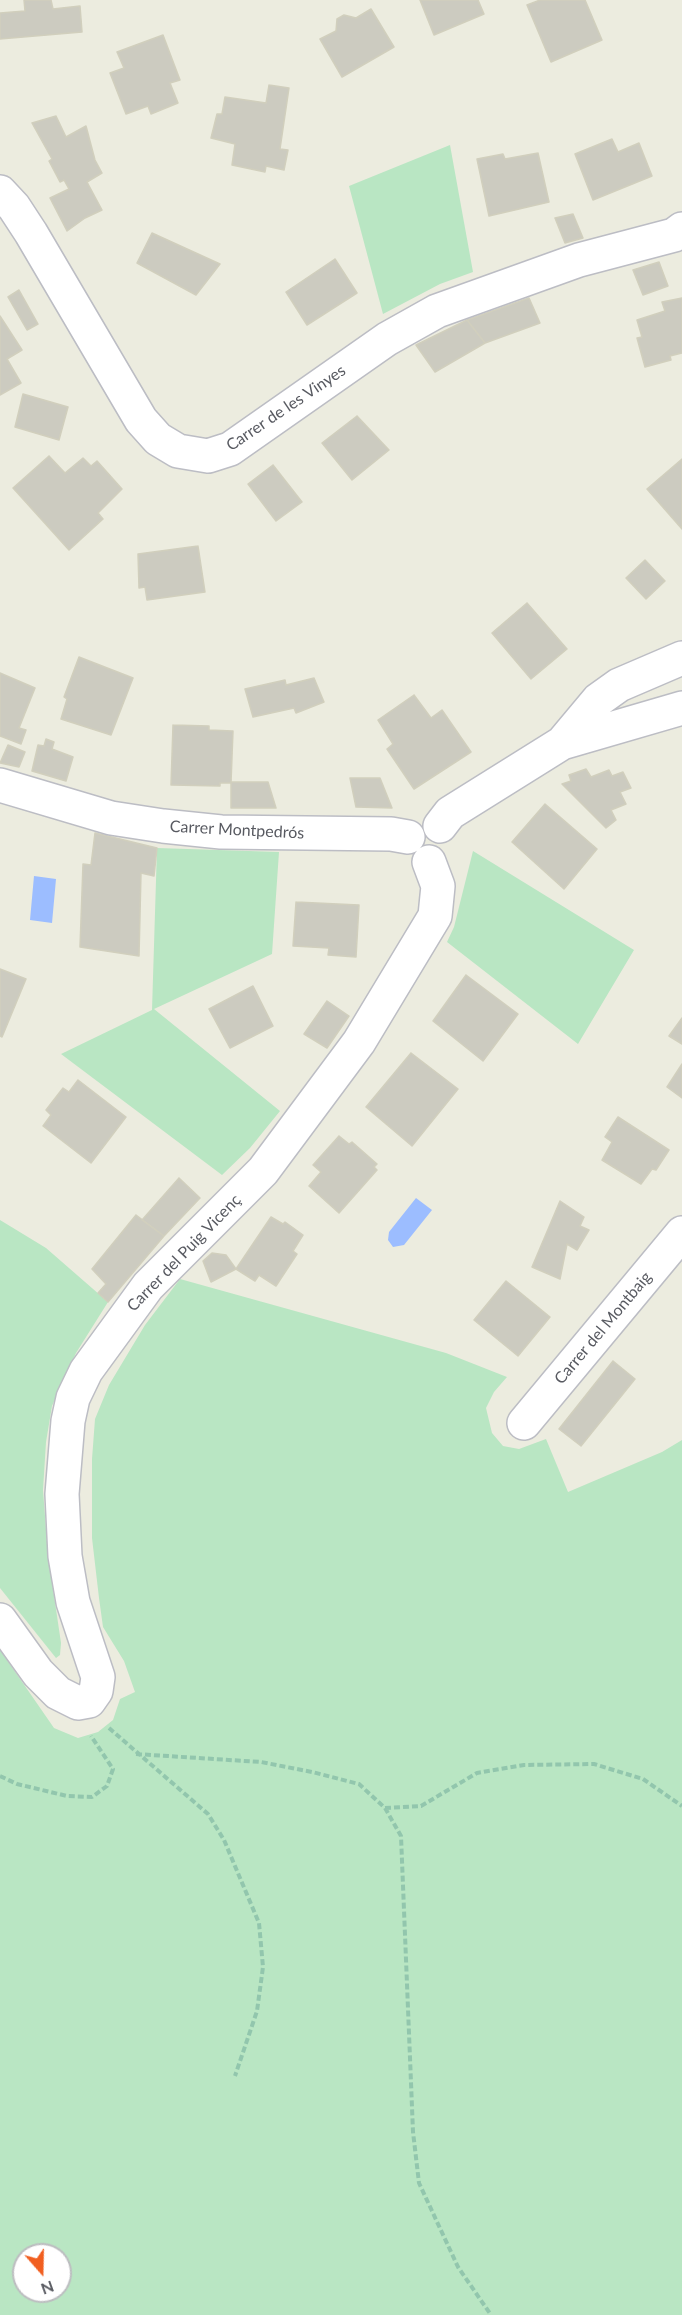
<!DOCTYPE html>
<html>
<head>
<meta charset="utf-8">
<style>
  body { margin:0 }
  #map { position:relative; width:682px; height:2315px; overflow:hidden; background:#ececdf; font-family:Lato,sans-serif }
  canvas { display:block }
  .north { position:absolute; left:12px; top:2243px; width:60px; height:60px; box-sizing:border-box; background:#fff; border:2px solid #bcbdc0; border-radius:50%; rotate:160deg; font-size:16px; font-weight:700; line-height:24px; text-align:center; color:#585a61 }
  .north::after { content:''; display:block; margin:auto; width:21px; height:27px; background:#f15f20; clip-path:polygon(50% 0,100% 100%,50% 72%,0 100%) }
</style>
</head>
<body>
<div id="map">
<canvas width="682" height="2315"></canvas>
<div class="north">N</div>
</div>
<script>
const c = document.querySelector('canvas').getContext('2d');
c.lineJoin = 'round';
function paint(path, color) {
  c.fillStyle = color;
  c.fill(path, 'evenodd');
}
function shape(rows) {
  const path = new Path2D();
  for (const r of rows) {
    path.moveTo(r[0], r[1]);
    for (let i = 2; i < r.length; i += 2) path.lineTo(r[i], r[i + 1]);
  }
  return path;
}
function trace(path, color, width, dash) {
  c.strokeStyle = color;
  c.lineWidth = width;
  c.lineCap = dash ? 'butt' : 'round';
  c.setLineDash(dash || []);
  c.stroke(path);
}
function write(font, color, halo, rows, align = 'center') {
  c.font = font + ' Lato,sans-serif';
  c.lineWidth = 4.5;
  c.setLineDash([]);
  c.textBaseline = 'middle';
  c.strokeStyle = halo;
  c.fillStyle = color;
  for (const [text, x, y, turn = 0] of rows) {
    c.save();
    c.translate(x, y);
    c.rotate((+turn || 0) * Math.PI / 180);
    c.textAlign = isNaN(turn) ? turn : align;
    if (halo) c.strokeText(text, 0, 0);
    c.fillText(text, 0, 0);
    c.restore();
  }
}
paint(shape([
  [450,145,473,272,440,284,383,314,349,186],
  [157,848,279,852,272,954,154,1009,280,1111,250,1148,222,1175,61,1054,152,1010],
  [473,851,634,950,578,1044,447,942,454,927],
  [0,1220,46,1248,108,1302,76,1353,52,1406,46,1442,43,1490,48,1555,61,1643,60,1655,56,1658,0,1588],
  [180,1279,446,1353,507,1377,494,1392,486,1408,492,1433,503,1446,519,1449,546,1439,568,1492,662,1452,682,1440,682,2315,0,2315,0,1650,54,1728,78,1738,98,1732,113,1720,120,1699,135,1692,124,1661,103,1627,99,1598,92,1538,92,1459,95,1419,109,1385,145,1325],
  [24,2255,60,2255,60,2291,24,2291]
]), '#b9e6c3');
paint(shape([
  [34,876,56,879,52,923,30,920],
  [416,1198,432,1210,404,1245,393,1247,388,1240,389,1232]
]), '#9cbdff');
const building = shape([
  [24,0,51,0,53,9,80,6,82,32,0,39,0,13,25,11,24,0],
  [420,0,478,0,484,14,434,35,420,0],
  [540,0,585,0,602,40,551,62,527,5,540,0],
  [371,9,394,47,342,77,320,39,336,31,337,19,344,15,356,18,371,9],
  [163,35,180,80,170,83,178,103,151,114,148,106,126,114,110,73,124,68,117,52,163,35],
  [269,85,289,88,280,149,288,150,284,170,266,166,265,172,232,165,235,144,211,138,217,114,222,114,225,97,266,103,269,85],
  [56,116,66,137,86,126,95,160,102,173,87,182,102,210,85,218,67,231,50,198,69,189,64,180,60,182,49,161,52,159,32,123,56,116],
  [612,139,618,152,639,143,652,176,593,200,575,154,612,139],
  [538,153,549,202,489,216,477,159,503,154,505,159,538,153],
  [573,214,583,238,565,243,555,218,573,214],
  [152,233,220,264,196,295,137,263,152,233],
  [335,259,357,293,307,325,286,292,335,259],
  [659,262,668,286,643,295,633,270,659,262],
  [19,290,38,324,27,330,8,297,19,290],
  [529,298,540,323,485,343,467,320,529,298],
  [682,298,682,353,670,356,671,360,645,367,637,338,642,337,637,320,665,311,662,302,682,298],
  [0,316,22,350,7,359,21,383,0,395,0,316],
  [467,320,485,343,435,372,416,345,467,320],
  [23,394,68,407,59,440,15,427,23,394],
  [357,416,389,450,352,480,322,443,357,416],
  [49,456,65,473,83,458,91,466,97,461,122,489,98,513,103,519,69,550,13,488,49,456],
  [682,459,682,529,647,489,682,459],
  [273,465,302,502,276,521,248,484,273,465],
  [198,546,205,592,147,600,145,587,139,588,138,554,198,546],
  [645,560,665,581,646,599,626,578,645,560],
  [527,603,567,649,531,679,492,633,527,603],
  [79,657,133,678,111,735,61,719,67,699,64,697,79,657],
  [0,673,35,688,19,728,26,730,21,744,0,736,0,673],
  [314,678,324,702,296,713,294,708,253,717,245,689,285,680,286,685,314,678],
  [414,695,431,718,442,710,471,752,414,789,387,749,393,744,378,720,414,695],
  [173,725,209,726,209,730,233,731,231,783,220,783,220,786,171,785,173,725],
  [46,739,54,742,52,749,73,757,66,781,32,771,38,745,44,746,46,739],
  [8,745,25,752,19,767,0,763,8,745],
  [586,769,591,777,609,770,612,776,623,772,631,788,620,792,626,804,611,810,616,820,606,828,562,784,571,781,569,775,586,769],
  [350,778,380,778,392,808,356,807,350,778],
  [231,782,268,782,276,808,231,808,231,782],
  [545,804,597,849,564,889,512,842,545,804],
  [95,833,157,848,154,876,141,873,139,956,80,947,83,864,91,865,95,833],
  [296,902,359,905,356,957,328,955,329,948,293,946,296,902],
  [0,969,26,979,2,1037,0,1036,0,969],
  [466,975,518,1014,483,1061,433,1021,466,975],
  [253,986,273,1026,230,1048,209,1009,253,986],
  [327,1001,349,1016,327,1048,304,1034,327,1001],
  [682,1018,682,1044,669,1036,682,1018],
  [411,1053,458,1089,412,1146,366,1107,411,1053],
  [682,1064,682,1098,667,1087,682,1064],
  [78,1080,126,1117,91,1163,43,1126,51,1115,46,1110,63,1088,69,1092,78,1080],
  [618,1117,669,1150,656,1170,652,1169,641,1184,602,1160,612,1142,605,1137,618,1117],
  [339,1136,349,1144,352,1142,377,1164,374,1167,377,1170,339,1213,309,1186,321,1172,313,1165,339,1136],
  [179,1178,200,1198,164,1236,142,1220,179,1178],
  [560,1201,584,1217,580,1226,589,1230,577,1250,567,1244,560,1279,532,1267,560,1201],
  [136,1215,164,1236,108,1302,98,1293,106,1284,92,1269,136,1215],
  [271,1217,283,1224,285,1222,303,1235,293,1251,297,1254,276,1286,259,1275,255,1281,236,1269,271,1217],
  [212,1253,226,1255,236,1269,211,1282,203,1261,212,1253],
  [506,1281,550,1317,518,1356,474,1320,506,1281],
  [613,1361,635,1379,581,1446,559,1429,613,1361]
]);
paint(building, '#cccbc0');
trace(building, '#d1cfbd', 1.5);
const minor = shape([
  [0,192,14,207,31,233,141,420,158,439,178,451,208,456,230,449,387,339,437,311,579,260,674,235,682,229],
  [562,743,682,708],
  [0,785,111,818,163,826,221,832,391,834,408,837],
  [440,826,450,813,562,743,598,700,619,685,682,658],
  [524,1423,682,1233],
  [0,1620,38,1673,58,1693,78,1703,89,1701,96,1691,98,1677,73,1602,65,1556,62,1494,68,1421,73,1398,86,1371,148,1286,263,1171,359,1042,435,916,438,886,429,862]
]);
trace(minor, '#bcbdc4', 36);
trace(shape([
  [109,1728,208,1814,224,1840,259,1923,263,1967,257,2011,235,2076],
  [136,1754,261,1762,312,1772,359,1784,385,1808,401,1836,413,2132,419,2183,458,2267,491,2315],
  [0,1776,17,1784,67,1796,92,1797,107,1786,113,1769,91,1736],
  [385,1808,421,1806,477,1773,524,1765,594,1764,643,1779,682,1806]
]), '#92c6ad', 4, [6, 3]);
trace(minor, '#fff', 33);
write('16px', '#585a61', '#fff', [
  ["Carrer de les Vinyes",286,408,-34],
  ["Carrer Montpedrós",237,830,3],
  ["Carrer del Puig Vicenç",184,1253,-46],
  ["Carrer del Montbaig",603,1328,-50]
]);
</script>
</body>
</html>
